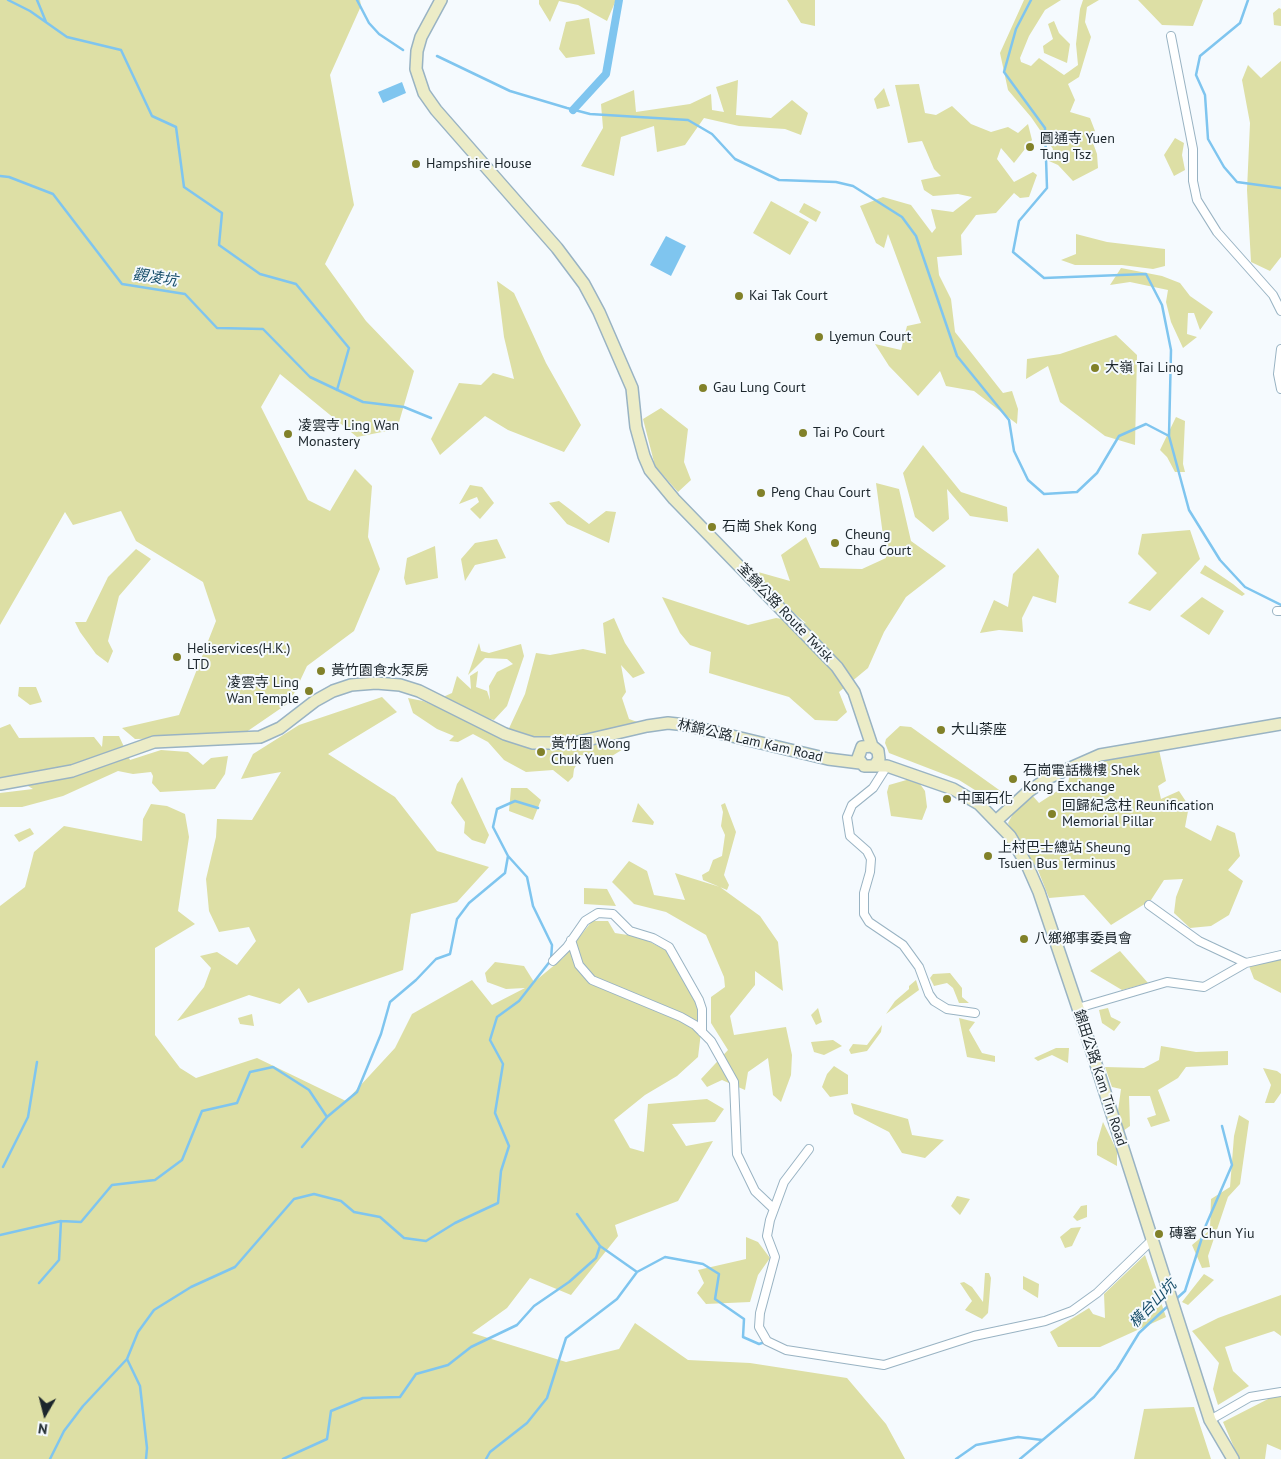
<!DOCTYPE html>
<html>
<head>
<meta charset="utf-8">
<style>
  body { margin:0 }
  #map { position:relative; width:1281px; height:1459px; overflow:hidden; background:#f5fafe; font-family:"PT Sans",sans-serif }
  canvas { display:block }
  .north { position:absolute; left:20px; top:1389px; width:50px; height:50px; -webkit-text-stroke:4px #f5fafe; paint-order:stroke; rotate:188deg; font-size:14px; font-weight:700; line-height:20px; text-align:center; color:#1c262c }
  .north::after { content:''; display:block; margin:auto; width:18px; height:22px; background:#1c262c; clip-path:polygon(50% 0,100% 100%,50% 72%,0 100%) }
</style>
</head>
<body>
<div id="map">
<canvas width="1281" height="1459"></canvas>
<div class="north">N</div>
</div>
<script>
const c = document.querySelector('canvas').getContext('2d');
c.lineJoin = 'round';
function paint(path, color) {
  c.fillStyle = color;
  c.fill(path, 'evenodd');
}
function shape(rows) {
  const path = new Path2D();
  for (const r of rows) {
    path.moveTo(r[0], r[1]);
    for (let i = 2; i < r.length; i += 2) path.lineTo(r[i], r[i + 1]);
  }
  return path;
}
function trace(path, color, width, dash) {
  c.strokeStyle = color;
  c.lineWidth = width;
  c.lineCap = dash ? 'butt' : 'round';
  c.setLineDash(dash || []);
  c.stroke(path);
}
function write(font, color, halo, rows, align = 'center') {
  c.font = font + ' "PT Sans","Noto Sans TC",sans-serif';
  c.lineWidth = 4;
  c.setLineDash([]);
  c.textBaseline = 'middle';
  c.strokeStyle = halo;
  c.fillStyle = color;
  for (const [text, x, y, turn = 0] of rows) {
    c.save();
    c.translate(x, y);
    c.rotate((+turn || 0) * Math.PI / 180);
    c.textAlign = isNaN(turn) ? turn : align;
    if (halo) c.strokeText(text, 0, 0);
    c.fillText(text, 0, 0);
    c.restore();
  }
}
paint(shape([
  [0,0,360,0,361,6,330,75,354,205,325,264,366,321,414,371,397,429,357,437,280,374,261,407,308,500,330,511,355,469,372,486,368,537,380,569,354,631,307,666,290,702,239,737,135,739,122,728,179,715,216,621,203,582,136,541,121,511,73,525,65,512,0,625],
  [539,0,616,0,607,21,578,5,559,1,550,22,539,4],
  [787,0,815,0,815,26,801,23],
  [1024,0,1061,0,1045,10,1029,36,1020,58,1021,62,1031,66,1039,58,1064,75,1078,65,1076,44,1080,9,1083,0,1099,0,1087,7,1085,22,1091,37,1079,77,1068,84,1075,100,1070,112,1090,118,1095,131,1093,143,1097,154,1098,168,1073,181,1058,165,1049,161,1053,149,1031,117,1008,90,1000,53],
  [1138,0,1203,0,1193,26,1162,25],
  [1279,8,1281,9,1281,26,1274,25,1273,13],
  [589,18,595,54,566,58,559,49,566,22],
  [1054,21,1059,33,1070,44,1067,63,1044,53,1043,46,1053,39,1048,24],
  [1281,61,1281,257,1270,271,1251,262,1247,190,1250,123,1242,80,1248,65,1261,78],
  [738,80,736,115,771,118,792,100,808,113,801,135,785,129,739,126,704,118,685,145,657,152,654,126,621,137,614,176,581,166,603,128,601,104,634,90,636,112,690,104,711,94,712,110,724,112,716,87],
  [919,84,925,113,936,115,952,106,971,124,991,132,1008,127,1018,133,1028,124,1032,140,1014,163,1001,148,997,159,1014,182,1033,172,1037,175,1029,197,1020,198,1014,193,996,213,976,215,961,235,962,255,937,257,939,275,951,299,955,332,1003,393,1012,391,1018,409,1017,424,974,391,946,386,940,371,918,396,889,366,875,344,901,350,907,326,921,323,888,234,884,248,876,243,860,206,883,197,911,205,932,233,936,228,931,209,953,212,972,197,958,194,933,196,924,190,921,180,941,176,934,169,922,141,908,143,895,85],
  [884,88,890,106,877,109,874,99],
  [1175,138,1184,143,1182,155,1185,170,1174,176,1164,155],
  [771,201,809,222,790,255,753,233],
  [804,203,821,212,816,222,799,212],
  [1076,234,1107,242,1165,249,1165,266,1153,269,1122,265,1075,265,1061,260,1076,254],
  [1121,268,1162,276,1180,283,1190,296,1213,312,1200,330,1194,313,1188,313,1187,334,1197,337,1183,348,1171,322,1166,302,1168,290,1130,282,1110,285],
  [497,281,514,293,546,363,581,425,564,452,508,430,485,416,440,455,431,439,459,383,481,385,493,373,514,379,504,337],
  [1116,335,1137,355,1135,445,1105,436,1060,402,1048,366,1026,379,1027,359,1060,354],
  [661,408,688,429,684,462,691,480,678,492,655,466,643,419],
  [1176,417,1185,421,1183,464,1185,472,1175,472,1167,457,1160,450],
  [923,445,961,492,1007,507,1008,522,970,516,947,489,949,519,933,532,915,517,903,473],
  [876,483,899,489,911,541,946,566,906,597,884,632,868,668,839,692,847,712,837,721,815,720,789,697,709,673,711,652,690,645,680,633,662,597,748,625,776,618,806,623,782,603,751,570,790,581,781,555,806,537,820,568,862,569,886,558],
  [470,485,482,487,494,503,480,519,470,509,479,502,477,497,459,504],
  [559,501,589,524,606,511,616,512,609,543,567,524,549,503],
  [1190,530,1200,559,1150,611,1128,603,1157,573,1138,554,1142,534],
  [497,539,506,558,475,565,465,581,461,559,475,543],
  [435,546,438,578,406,585,404,578,407,558],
  [1038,548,1059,576,1056,603,1033,596,1022,618,1023,632,999,630,980,633,994,600,1008,607,1013,574],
  [136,549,151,559,119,596,108,641,113,651,108,663,96,654,80,632,75,622,86,622,108,577],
  [1205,565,1233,584,1245,594,1242,596,1200,573],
  [1202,597,1224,611,1209,635,1180,616],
  [614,618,625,643,645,673,633,678,621,665,626,692,622,698,629,719,640,723,623,728,619,739,625,748,602,762,582,755,574,769,573,777,568,782,553,770,526,772,504,760,488,742,473,734,458,742,449,741,454,736,437,729,413,713,408,698,423,701,485,727,490,733,504,739,525,694,536,653,550,655,583,649,606,654,603,623],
  [479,643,481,651,489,653,521,644,524,656,507,706,494,720,480,716,443,697,452,693,457,676,471,689,470,676,478,671,476,687,487,691,490,700,489,686,497,672,513,664,507,659,485,658,468,675],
  [19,687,36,687,42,702,30,705,18,696],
  [382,697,397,712,328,754,395,797,437,851,489,867,457,902,411,914,403,970,308,1003,299,988,280,1004,249,995,177,1021,204,987,211,968,200,956,217,952,237,965,256,941,249,927,219,932,209,911,206,879,216,837,217,819,252,820,281,772,241,779,253,754,299,725],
  [10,724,19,738,94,737,102,747,103,736,119,736,130,760,161,750,188,752,203,765,211,758,228,756,225,774,215,789,160,792,152,783,153,776,151,772,133,774,118,771,63,796,22,807,0,807,0,793,33,789,23,783,0,788,0,728],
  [900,726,911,727,1009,797,999,804,994,802,959,780,889,753,885,743,886,739],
  [1159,750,1166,781,1158,786,1161,799,1179,791,1189,806,1185,827,1211,841,1217,825,1235,833,1240,856,1228,870,1243,881,1229,915,1211,926,1190,928,1174,913,1176,897,1183,879,1164,880,1151,900,1111,925,1084,895,1049,898,1036,865,1028,864,1008,823,1013,814,1032,795,1039,803,1068,784,1070,773,1086,766,1107,759],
  [462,777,489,835,485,844,472,840,464,833,465,822,451,803,457,784],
  [910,779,920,784,925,791,927,807,922,820,891,816,887,792,889,785],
  [511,788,527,788,541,800,533,820,509,811],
  [638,803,654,822,653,825,632,822],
  [725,803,736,832,724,875,729,885,727,890,703,880,702,875,709,871,713,860,722,856,725,835,721,826,723,812,721,805],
  [151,804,167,806,185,814,189,837,178,911,195,924,155,948,155,1035,180,1068,196,1078,257,1058,346,1101,395,1048,412,1014,472,980,492,1005,525,988,506,989,487,982,485,973,495,962,524,966,534,982,563,958,592,921,608,921,615,933,640,937,666,950,703,1016,698,1057,677,1076,645,1095,614,1120,630,1148,644,1152,648,1104,707,1099,724,1109,715,1122,672,1124,686,1146,713,1141,678,1201,615,1225,618,1236,571,1295,530,1278,507,1308,472,1333,566,1362,619,1349,635,1323,688,1360,750,1363,847,1378,886,1424,905,1459,0,1459,0,906,25,887,34,852,64,826,142,841,143,819],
  [30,828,34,834,19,842,14,835],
  [629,861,647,871,654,895,685,900,675,873,720,887,760,916,778,942,783,991,755,971,755,985,730,1016,734,1035,786,1027,792,1055,791,1075,781,1102,773,1095,768,1058,748,1072,745,1090,722,1080,707,1087,701,1079,728,1050,711,1023,711,997,725,987,724,977,706,935,666,912,634,904,612,882],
  [584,888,607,889,616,906,584,904],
  [1120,951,1148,983,1122,990,1090,971],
  [1281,959,1281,993,1254,979,1249,966],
  [950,973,962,988,962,997,969,1003,959,1003,953,988,947,983,934,986,930,978,933,974],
  [916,980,919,990,886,1014,895,1001,909,989,909,986],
  [818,1008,822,1022,816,1025,811,1015],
  [1108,1008,1111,1017,1121,1022,1114,1031,1102,1023,1099,1010],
  [252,1014,254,1026,240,1024,238,1018],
  [959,1018,975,1022,969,1030,982,1053,995,1056,995,1062,967,1057],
  [882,1025,881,1032,867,1051,851,1054,849,1050,853,1044,867,1045],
  [833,1040,842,1046,824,1055,814,1052,811,1042],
  [1161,1046,1196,1052,1228,1051,1228,1065,1186,1067,1178,1078,1158,1090,1170,1121,1151,1127,1147,1118,1156,1115,1150,1096,1129,1096,1130,1126,1123,1131,1118,1111,1121,1089,1112,1087,1105,1067,1144,1068,1159,1060],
  [1056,1048,1069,1048,1068,1063,1052,1055,1038,1061,1034,1058],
  [834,1066,848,1075,848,1094,830,1097,822,1087,827,1074],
  [1263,1068,1277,1071,1281,1074,1281,1093,1274,1103,1265,1103,1271,1085],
  [851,1103,908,1119,912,1135,944,1140,925,1158,902,1153,889,1132,854,1114],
  [1239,1115,1249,1121,1240,1184,1228,1197,1208,1256,1210,1267,1202,1268,1192,1245,1210,1230,1211,1199,1230,1187,1234,1136],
  [1103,1122,1117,1151,1117,1166,1097,1155,1097,1143],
  [957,1196,970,1199,960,1215,951,1206],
  [1087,1205,1087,1217,1077,1221,1073,1217,1081,1206],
  [1081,1227,1072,1246,1065,1248,1060,1237,1071,1228],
  [746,1237,758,1242,770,1258,758,1275,750,1302,706,1304,697,1293,704,1283,698,1270,746,1259],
  [1145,1255,1166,1317,1100,1347,1058,1347,1050,1332,1089,1308,1093,1314,1105,1318,1104,1294],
  [985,1273,989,1273,991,1278,988,1313,982,1319,965,1310,972,1301,960,1283,964,1282,972,1287,983,1302],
  [1204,1274,1214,1280,1188,1305,1182,1302],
  [1023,1276,1039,1284,1038,1298,1023,1289],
  [1281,1295,1281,1336,1274,1331,1225,1347,1233,1371,1249,1386,1218,1405,1213,1389,1219,1363,1192,1331,1218,1318],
  [1281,1396,1281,1450,1267,1444,1265,1459,1239,1459,1223,1422,1272,1397],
  [1194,1407,1211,1459,1134,1459,1144,1409]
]), '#dddfa5');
paint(shape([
  [402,82,406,93,383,103,378,92],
  [666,236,686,246,671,276,650,265]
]), '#7fc5ef');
trace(shape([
  [8,0,30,11,67,37,121,50,152,116,176,127,184,187,222,213,219,245,260,274,296,284,349,348,337,390],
  [37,0,46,22],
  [357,0,369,23,379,34,403,50],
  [1031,0,1016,29,1004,72,1045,128,1047,188,1019,221,1013,252,1044,278,1146,274,1162,305,1171,350,1169,436],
  [1248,0,1240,23,1200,56,1196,75,1205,95,1208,139,1224,167,1237,182,1281,188],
  [437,56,510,91,567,108,590,114,688,120,712,134,735,159,779,180,836,182,853,186,902,217,916,236,957,356,1009,420,1014,451,1028,480,1044,494,1077,492,1097,473,1119,436,1146,424,1169,436,1189,510,1220,560,1245,587,1281,605],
  [0,176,9,177,53,194,122,284,185,294,217,328,263,329,310,377,363,402,404,407,431,418],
  [302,1147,327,1117,357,1092,381,1034,390,1002,416,980,436,959,450,954,457,919,469,903,505,873,508,856],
  [3,1167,28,1117,37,1062],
  [577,1214,600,1246,637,1272],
  [0,1235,61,1221,81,1222,112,1185,155,1180,182,1160,202,1111,237,1103,250,1072,273,1067,309,1090,327,1117],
  [39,1283,59,1260,61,1221],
  [1175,1300,1185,1291,1206,1225,1232,1165,1222,1126],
  [127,1359,140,1386,147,1448,146,1459],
  [50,1459,64,1431,83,1406,127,1359,138,1332,154,1310,191,1287,235,1267,294,1199,314,1194,341,1201,354,1212,380,1217,404,1238,426,1241,455,1223,498,1203,501,1171,509,1146,495,1113,503,1064,490,1040,497,1017,519,1001,551,960,552,945,533,906,527,877,508,856,493,827,497,809,515,801,538,808],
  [283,1459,327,1439,331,1411,363,1398,400,1397,416,1374,448,1365,471,1347,517,1325,534,1306,569,1282,596,1258,600,1246],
  [486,1459,490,1452,527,1423,547,1398,566,1338,617,1299,637,1272,665,1257,703,1264,719,1274,715,1299,744,1319,743,1337,759,1344,765,1342],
  [956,1459,976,1445,1018,1437,1042,1440],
  [1020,1459,1094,1397,1117,1369,1139,1333,1169,1305]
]), '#7fc5ef', 2.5);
trace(shape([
  [573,110,606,74,619,0]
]), '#7fc5ef', 8);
const minor = shape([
  [1171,36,1193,149,1193,181,1197,200,1217,232,1273,295,1281,311],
  [1281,349,1278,374,1281,389],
  [1277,611,1281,611],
  [887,766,873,788,852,805,847,817,850,836,867,851,871,859,870,872,864,893,864,914,869,922,903,945,919,967,929,994,934,1001,947,1009,975,1013],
  [1149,905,1199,941,1246,963],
  [571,940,579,965,592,980,681,1017,695,1025,711,1041,734,1082,737,1154,755,1191,774,1209],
  [553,961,567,947,585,921,598,913,613,914,630,931,653,938,669,947,699,1000,702,1009,702,1032],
  [1078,1008,1167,982,1204,987,1246,963,1281,955],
  [809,1149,784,1182,770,1220,767,1236,775,1257,760,1313,759,1327,767,1341,786,1350,884,1365,974,1336,1045,1321,1072,1311,1097,1293,1152,1240],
  [1210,1420,1250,1397,1281,1392]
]);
const secondary = shape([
  [441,0,421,37,417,51,416,69,424,93,436,110,557,248,584,284,599,312,632,388,636,427,644,456,650,470,674,499,837,667,854,692,872,746],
  [875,765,879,759,878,751,872,746,862,747,858,758,864,766,887,766,953,789,979,804,1010,836,1028,867,1039,892,1078,1008,1210,1420,1233,1459],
  [0,784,72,771,154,742,260,737,280,728,315,701,333,691,351,685,376,683,400,685,419,691,505,734,533,743,574,743,647,726,668,723,686,725,828,759,860,763],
  [997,820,1029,791,1050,777,1100,755,1281,724]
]);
trace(minor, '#99b3c3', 10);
trace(secondary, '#99b3c3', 14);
trace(minor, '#fff', 8);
trace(secondary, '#ececc7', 11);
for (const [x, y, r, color] of [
  [1030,147,5,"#818129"],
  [416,164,5,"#818129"],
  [739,296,5,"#818129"],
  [819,337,5,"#818129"],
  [1095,368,5,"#818129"],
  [703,388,5,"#818129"],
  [803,433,5,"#818129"],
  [288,434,5,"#818129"],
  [761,493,5,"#818129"],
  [712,527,5,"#818129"],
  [835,543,5,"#818129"],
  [177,657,5,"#818129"],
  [321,671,5,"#818129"],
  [309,691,5,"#818129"],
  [941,730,5,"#818129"],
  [541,752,5,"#818129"],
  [1013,779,5,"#818129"],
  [947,799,5,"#818129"],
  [1052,814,5,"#818129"],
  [988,856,5,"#818129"],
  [1024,939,5,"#818129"],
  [1159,1234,5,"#818129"]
]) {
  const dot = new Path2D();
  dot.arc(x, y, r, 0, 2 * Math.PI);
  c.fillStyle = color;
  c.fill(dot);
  trace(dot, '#f5fafe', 2);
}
write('14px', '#1c262c', '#f5fafe', [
  ["圓通寺 Yuen",1040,139],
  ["Tung Tsz",1040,155],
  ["Hampshire House",426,164],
  ["Kai Tak Court",749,296],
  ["Lyemun Court",829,337],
  ["大嶺 Tai Ling",1105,368],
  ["Gau Lung Court",713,388],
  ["凌雲寺 Ling Wan",298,426],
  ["Monastery",298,442],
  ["Tai Po Court",813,433],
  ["Peng Chau Court",771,493],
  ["石崗 Shek Kong",722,527],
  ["Cheung",845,535],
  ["Chau Court",845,551],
  ["Heliservices(H.K.)",187,649],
  ["LTD",187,665],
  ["黃竹園食水泵房",331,671],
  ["凌雲寺 Ling",299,683,"right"],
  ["Wan Temple",299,699,"right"],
  ["大山荼座",951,730],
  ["黃竹園 Wong",551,744],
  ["Chuk Yuen",551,760],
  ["石崗電話機樓 Shek",1023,771],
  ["Kong Exchange",1023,787],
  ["中国石化",957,799],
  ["回歸紀念柱 Reunification",1062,806],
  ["Memorial Pillar",1062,822],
  ["上村巴士總站 Sheung",998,848],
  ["Tsuen Bus Terminus",998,864],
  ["八鄉鄉事委員會",1034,939],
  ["磚窰 Chun Yiu",1169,1234]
], 'left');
write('14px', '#1c262c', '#f5fafe', [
  ["荃錦公路 Route Twisk",785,613,46],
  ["林錦公路 Lam Kam Road",750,741,13],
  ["錦田公路 Kam Tin Road",1100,1078,72]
]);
write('italic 15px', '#174e6a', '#f5fafe', [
  ["觀凌坑",155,278,9],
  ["橫台山坑",1153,1304,-46]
]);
</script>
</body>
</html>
